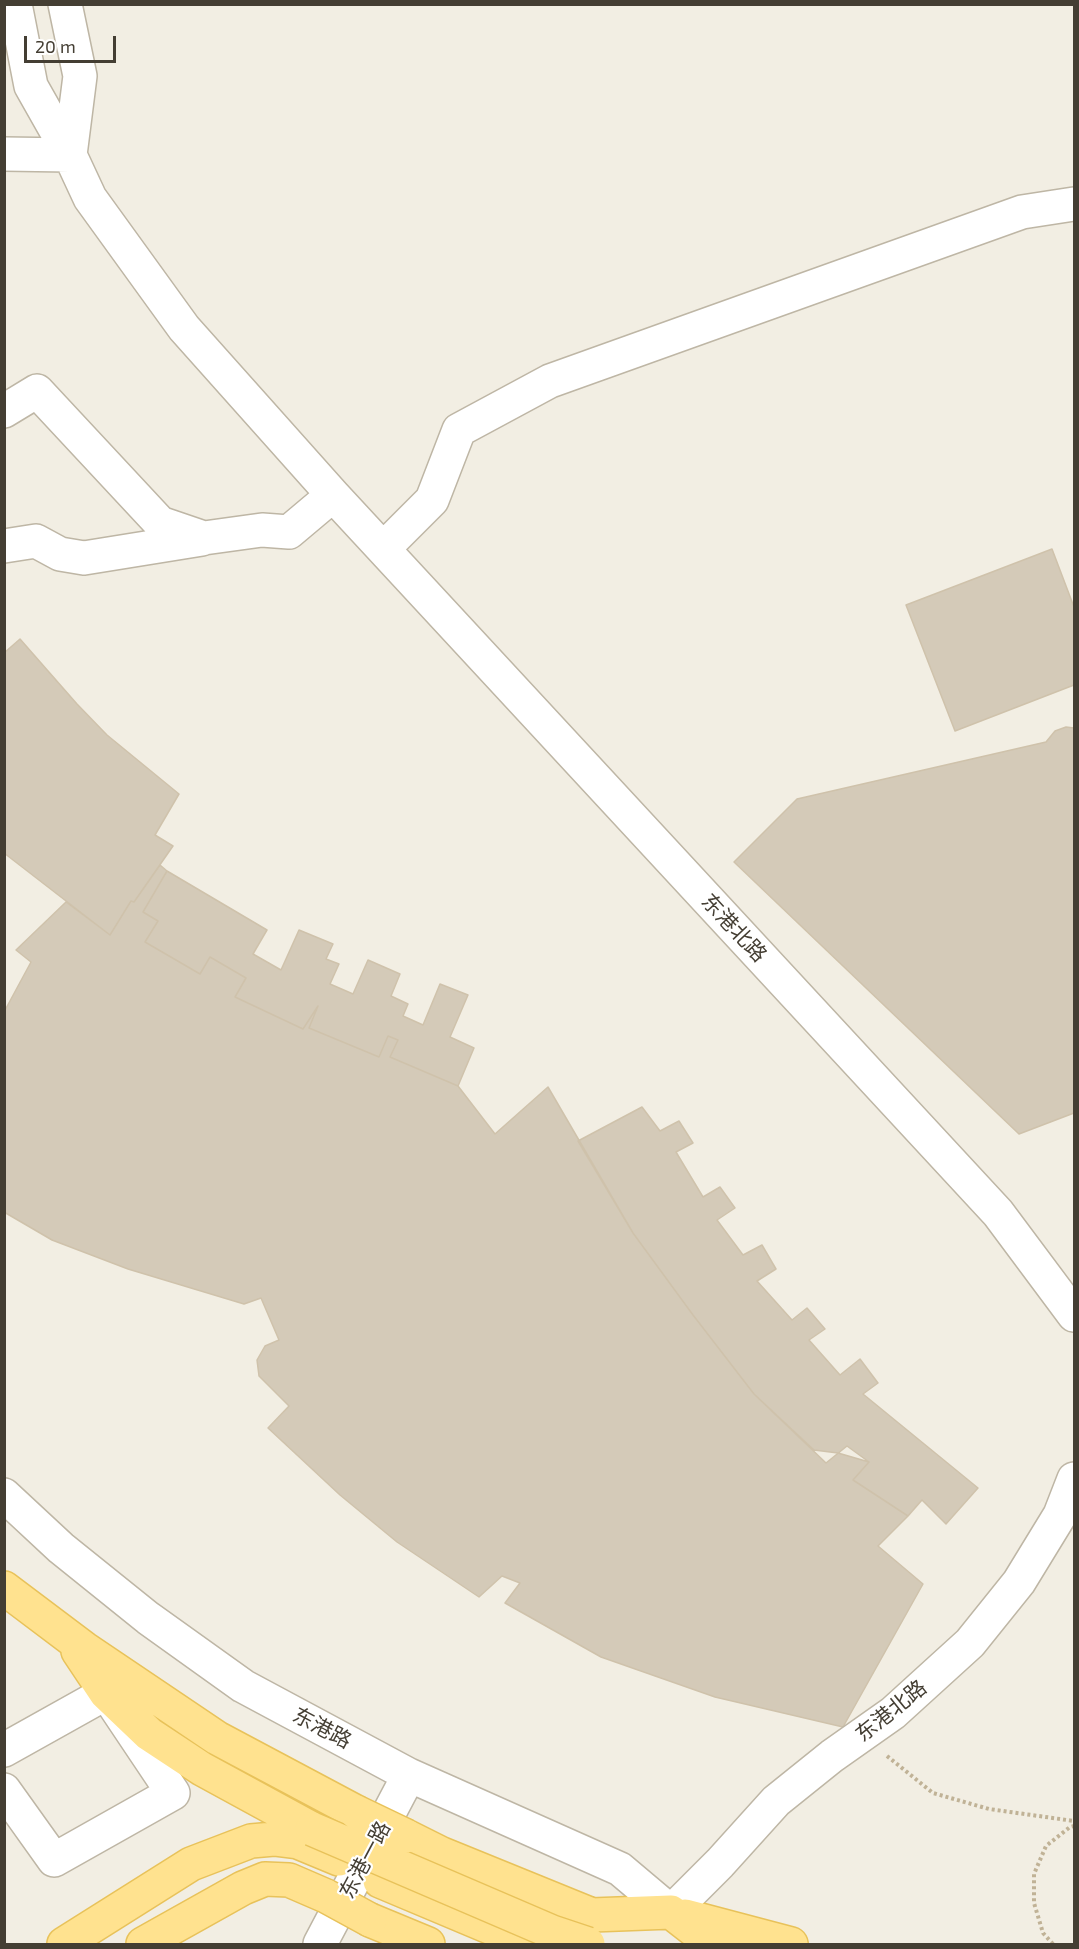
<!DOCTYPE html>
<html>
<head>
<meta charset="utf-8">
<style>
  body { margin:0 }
  #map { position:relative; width:1079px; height:1949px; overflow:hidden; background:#f2eee3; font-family:"Exo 2",sans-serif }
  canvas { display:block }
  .frame { position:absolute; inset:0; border:6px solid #443e33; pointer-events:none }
  .scale { position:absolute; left:24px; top:36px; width:92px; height:27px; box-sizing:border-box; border:3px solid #443e33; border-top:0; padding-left:8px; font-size:18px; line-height:21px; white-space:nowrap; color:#443e33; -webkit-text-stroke:4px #fff; paint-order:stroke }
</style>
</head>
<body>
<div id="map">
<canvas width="1079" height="1949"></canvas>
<div class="frame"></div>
<div class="scale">20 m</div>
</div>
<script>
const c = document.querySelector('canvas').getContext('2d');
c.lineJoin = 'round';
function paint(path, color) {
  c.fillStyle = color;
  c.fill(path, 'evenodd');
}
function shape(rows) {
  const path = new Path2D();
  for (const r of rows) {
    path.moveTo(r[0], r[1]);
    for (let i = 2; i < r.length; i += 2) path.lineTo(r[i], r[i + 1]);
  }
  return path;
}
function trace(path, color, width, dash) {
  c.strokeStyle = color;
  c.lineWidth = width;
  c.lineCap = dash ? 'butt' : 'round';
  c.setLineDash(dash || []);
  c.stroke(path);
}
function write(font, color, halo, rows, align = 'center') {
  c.font = font + ' "Exo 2","Noto Sans SC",sans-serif';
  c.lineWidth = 4.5;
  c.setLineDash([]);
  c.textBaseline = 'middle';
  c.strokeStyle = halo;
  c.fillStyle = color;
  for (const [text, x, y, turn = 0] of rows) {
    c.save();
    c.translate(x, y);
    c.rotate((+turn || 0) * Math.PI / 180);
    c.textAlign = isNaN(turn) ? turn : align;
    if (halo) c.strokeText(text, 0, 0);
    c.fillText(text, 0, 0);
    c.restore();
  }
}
const building = shape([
  [1052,549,1074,607,1074,685,955,731,906,605,1052,549],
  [20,639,77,704,107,735,179,794,155,835,173,846,134,902,131,901,110,935,4,853,4,653,20,639],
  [1066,727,1074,728,1074,1113,1019,1134,734,862,797,799,1046,742,1055,731,1066,727],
  [160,865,167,871,143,912,158,921,145,942,200,974,210,957,246,978,235,997,303,1029,318,1006,309,1028,379,1057,388,1036,398,1040,390,1057,458,1086,495,1134,548,1087,633,1233,693,1315,754,1394,814,1450,838,1453,869,1462,853,1480,908,1516,878,1546,923,1584,843,1727,715,1697,601,1657,505,1603,520,1583,502,1576,479,1597,397,1542,340,1495,268,1428,289,1406,259,1376,257,1360,265,1346,279,1340,261,1298,244,1304,128,1269,52,1240,4,1212,4,1012,31,962,16,950,66,902,110,935,131,901,134,902,160,865],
  [167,871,267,930,253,954,281,970,299,930,333,944,326,959,339,964,330,984,353,994,368,960,400,974,391,996,408,1004,403,1016,423,1025,440,984,468,995,450,1037,474,1048,458,1086,390,1057,398,1040,388,1036,379,1057,309,1028,318,1006,303,1029,235,997,246,978,210,957,200,974,145,942,158,921,143,912,167,871],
  [642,1107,660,1131,679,1121,693,1143,676,1152,703,1197,720,1187,735,1208,717,1220,743,1255,762,1245,776,1269,757,1281,792,1320,807,1308,825,1329,809,1340,840,1375,860,1359,878,1383,863,1394,978,1488,946,1524,922,1500,908,1516,853,1480,869,1462,847,1446,826,1463,754,1394,693,1315,633,1233,578,1141,642,1107]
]);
paint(building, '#d4cab8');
trace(building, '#cfc2ab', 1.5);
const minor = shape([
  [15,4,31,86,70,155,90,198,184,328,333,495,998,1213,1074,1315],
  [65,4,80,76,70,155],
  [4,154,70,155],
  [4,411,37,391,160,523,204,538,262,530,289,532,333,495],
  [4,546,36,541,60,554,84,558,202,539],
  [383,549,432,500,459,430,550,381,1022,212,1074,204],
  [4,1495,61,1548,148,1618,243,1686,409,1775,620,1869,671,1912,720,1863,776,1801,832,1756,893,1713,970,1643,1019,1582,1060,1515,1074,1479],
  [4,1750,106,1693,173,1793,54,1860,4,1790],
  [320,1944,409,1775]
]);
const major = shape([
  [4,1588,85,1649,217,1738,356,1812],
  [78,1651,106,1693,149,1734,202,1769,312,1829],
  [406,1836,442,1854,592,1915,671,1912,712,1944],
  [380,1881,530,1944],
  [685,1916,791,1944],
  [370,1920,428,1944],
  [64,1944,191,1864,251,1841,274,1839,298,1842,339,1859],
  [143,1944,243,1888,265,1879,289,1880,326,1896]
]);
trace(minor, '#beb6a5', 36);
trace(major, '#e8c25a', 36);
trace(shape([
  [887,1756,933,1793,989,1809,1074,1821],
  [1053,1944,1043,1933,1034,1903,1034,1874,1046,1846,1070,1827,1074,1826]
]), '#c0b296', 4, [3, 3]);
trace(minor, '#fff', 33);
trace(major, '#ffe28f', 33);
const majorBridge = shape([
  [356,1812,406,1836],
  [312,1829,552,1932,588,1944],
  [326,1896,370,1920]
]);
trace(majorBridge, '#e8c25a', 36, []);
trace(majorBridge, '#ffe28f', 33);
write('21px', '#443e33', '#fff', [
  ["东港北路",734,928,47],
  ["东港北路",891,1711,-39],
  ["东港路",322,1728,28],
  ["东港一路",365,1860,-62]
]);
</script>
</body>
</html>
